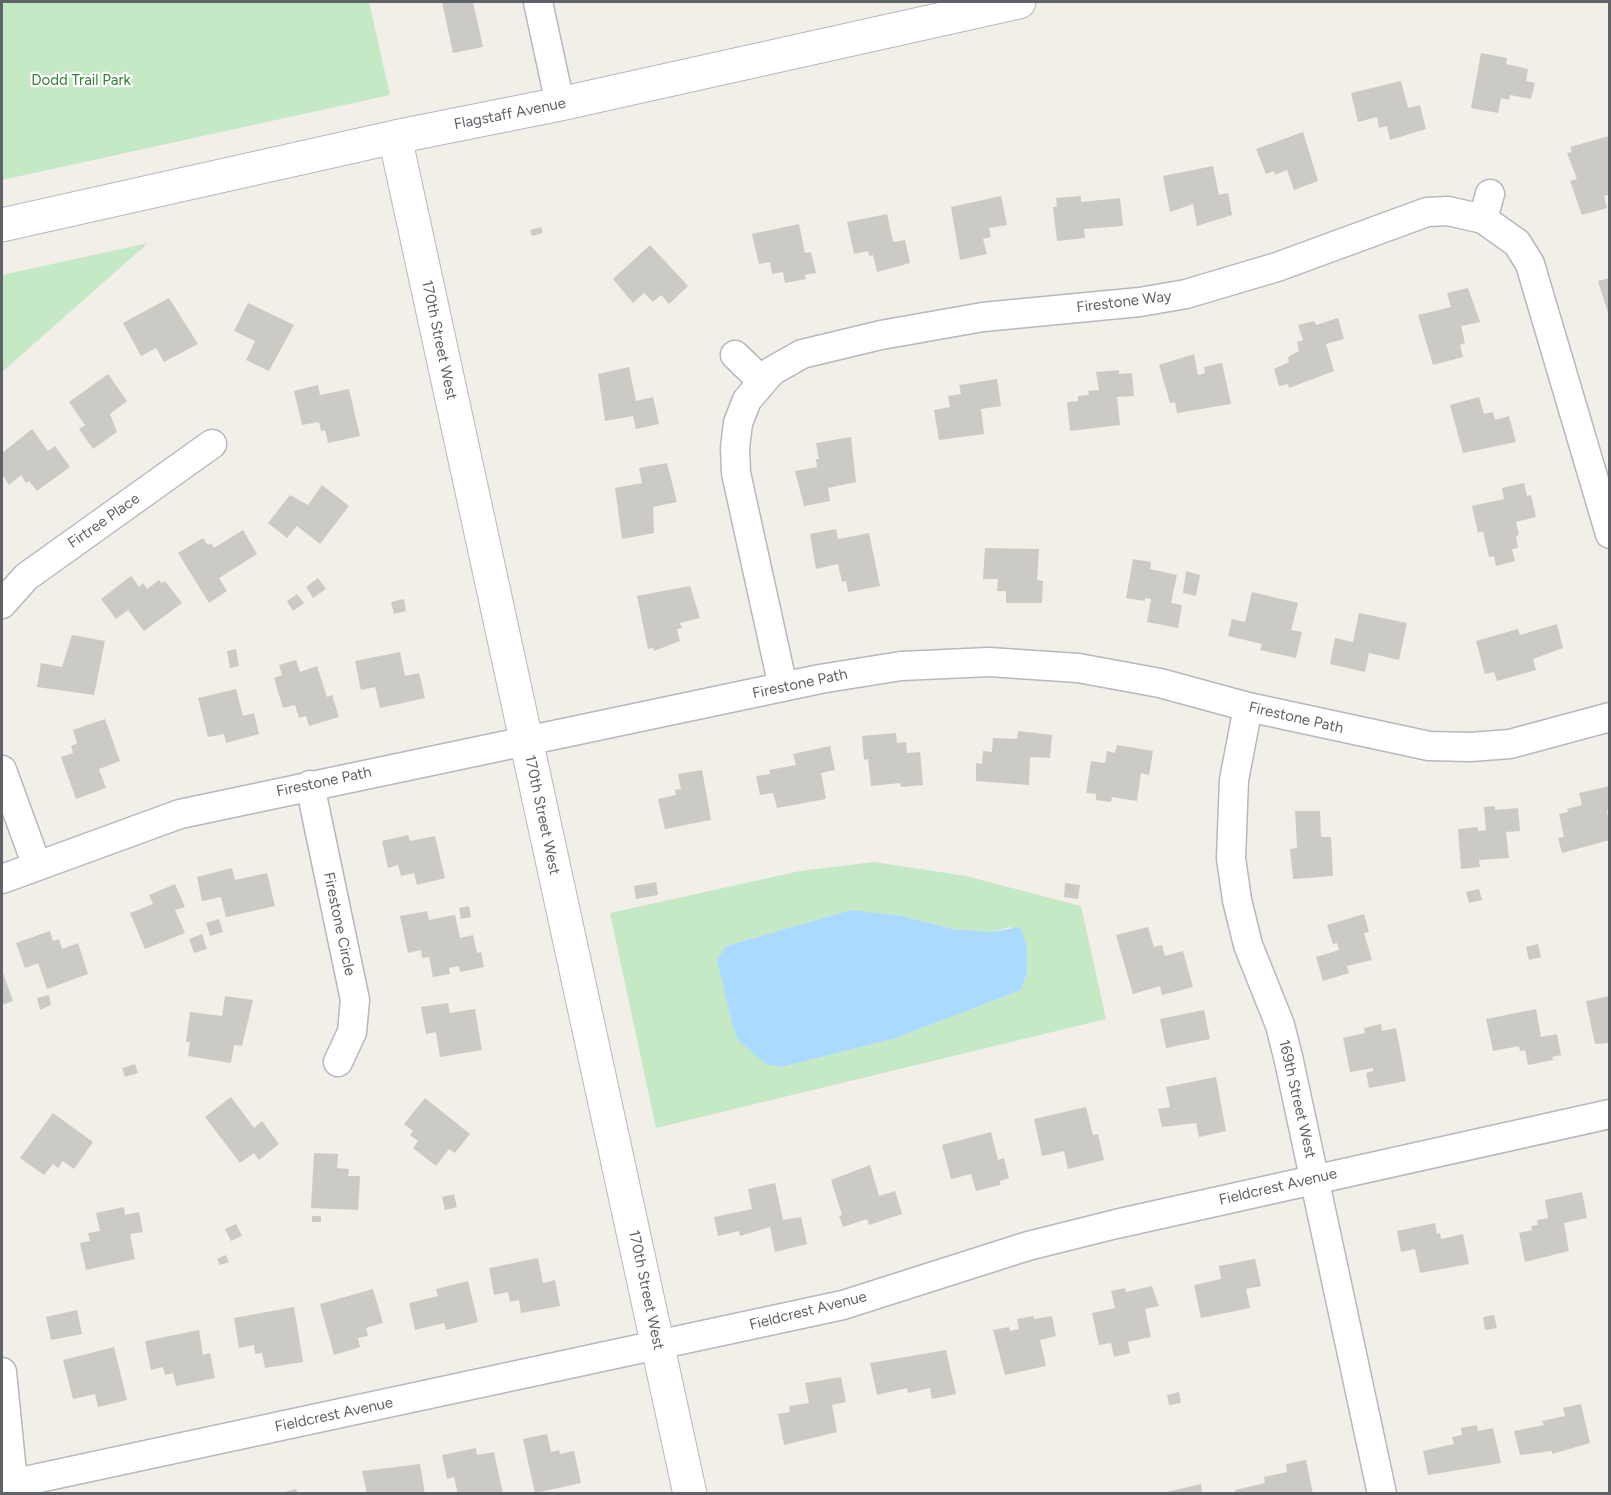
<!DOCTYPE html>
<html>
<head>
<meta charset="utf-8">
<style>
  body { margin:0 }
  #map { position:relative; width:1611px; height:1495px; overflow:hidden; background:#f1efe8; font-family:Figtree,sans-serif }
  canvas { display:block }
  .frame { position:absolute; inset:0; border:3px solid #5f6368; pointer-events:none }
</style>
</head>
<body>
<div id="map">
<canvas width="1611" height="1495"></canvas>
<div class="frame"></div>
</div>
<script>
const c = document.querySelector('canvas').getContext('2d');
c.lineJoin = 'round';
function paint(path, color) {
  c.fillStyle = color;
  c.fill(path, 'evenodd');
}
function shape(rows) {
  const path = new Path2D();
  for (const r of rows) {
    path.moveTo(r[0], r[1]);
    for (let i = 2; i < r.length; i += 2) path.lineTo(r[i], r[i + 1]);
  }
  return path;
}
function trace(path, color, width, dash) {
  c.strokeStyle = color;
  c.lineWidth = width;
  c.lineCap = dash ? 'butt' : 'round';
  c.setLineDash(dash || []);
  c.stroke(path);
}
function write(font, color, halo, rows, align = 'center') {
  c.font = font + ' Figtree,sans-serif';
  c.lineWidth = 4.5;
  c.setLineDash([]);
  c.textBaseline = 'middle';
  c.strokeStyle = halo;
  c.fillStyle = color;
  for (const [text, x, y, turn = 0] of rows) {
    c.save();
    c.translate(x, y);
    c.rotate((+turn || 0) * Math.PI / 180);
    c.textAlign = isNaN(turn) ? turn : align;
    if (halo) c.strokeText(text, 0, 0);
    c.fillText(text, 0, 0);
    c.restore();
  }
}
paint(shape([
  [2,2,369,2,390,95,2,180],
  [148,243,2,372,2,275],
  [874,862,966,876,1081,906,1106,1019,656,1128,610,913,800,871],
  [851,910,901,916,953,929,991,932,1010,927,1027,949,1027,972,1021,990,896,1038,781,1067,739,1041,733,1027,718,961,726,946]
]), '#c5e8c5');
paint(shape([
  [851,910,901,916,953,929,991,932,1021,927,1027,949,1027,972,1021,990,896,1038,781,1067,766,1064,739,1041,733,1027,717,960,726,946]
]), '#aadaff');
paint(shape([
  [442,2,473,2,483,47,453,53],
  [1481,53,1507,58,1506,64,1528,69,1526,81,1535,83,1531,99,1510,95,1509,100,1501,98,1498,113,1471,108],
  [1401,81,1408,108,1420,105,1426,129,1390,140,1387,126,1379,128,1377,117,1358,122,1351,93],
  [1303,132,1318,181,1294,190,1287,170,1275,175,1274,171,1266,174,1256,149],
  [1609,136,1610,194,1604,196,1607,208,1582,215,1570,181,1577,179,1567,153,1572,152,1570,147],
  [1213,166,1219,195,1228,193,1232,215,1197,226,1193,204,1170,212,1163,176],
  [1001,196,1007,225,989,228,991,237,983,239,987,254,960,260,951,207],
  [1081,196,1081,202,1120,198,1123,226,1084,229,1085,238,1057,241,1053,207,1057,207,1056,198],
  [887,214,893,242,905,240,910,263,877,272,873,255,869,256,868,251,854,254,847,222],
  [799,224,805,253,811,252,816,273,805,275,806,279,785,283,783,272,772,274,770,262,759,264,752,234],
  [541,227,543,233,532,236,530,230],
  [650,245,688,286,669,304,661,295,653,302,644,293,633,303,613,279],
  [1610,278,1610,316,1609,316,1598,281],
  [1468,288,1480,322,1461,326,1465,343,1460,345,1463,357,1433,365,1418,315,1451,307,1447,293],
  [169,298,198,344,164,362,156,348,141,356,123,323],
  [248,303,294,325,269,371,246,360,255,341,234,331],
  [1338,318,1344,339,1326,344,1334,371,1289,388,1288,384,1279,386,1274,369,1289,362,1288,357,1299,351,1297,342,1303,340,1298,325,1314,321,1316,325],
  [1194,354,1198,375,1205,373,1204,367,1222,363,1231,404,1177,413,1175,402,1170,403,1159,365],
  [629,367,636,401,653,397,659,424,636,429,633,416,605,421,598,374],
  [1119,370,1119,374,1132,373,1134,396,1117,397,1120,425,1070,431,1067,402,1078,401,1078,396,1089,395,1088,391,1099,390,1096,372],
  [108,374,127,401,110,414,117,432,93,449,79,429,85,425,69,402],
  [997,379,1001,406,981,409,984,434,939,440,934,410,950,407,948,396,961,394,959,385],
  [318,385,320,395,349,389,360,436,328,443,325,430,321,431,319,422,302,425,294,391],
  [1479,397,1484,414,1493,412,1495,420,1509,416,1516,442,1463,453,1450,405],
  [32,429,48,451,55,446,70,467,37,491,29,481,26,483,21,475,9,485,2,474,2,453],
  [851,437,856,482,828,488,830,501,804,506,795,471,817,467,816,459,819,459,816,443],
  [667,463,677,502,653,507,654,533,622,539,615,488,642,483,639,468],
  [1524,483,1527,496,1531,495,1536,517,1516,522,1519,535,1516,536,1518,548,1512,549,1515,561,1496,566,1494,556,1489,557,1483,531,1478,533,1472,506,1504,499,1502,488],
  [322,485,349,506,320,544,297,526,287,538,268,523,290,495,308,505],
  [836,529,838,539,869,533,880,586,848,592,846,581,842,582,838,564,816,569,810,534],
  [243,530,257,554,219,578,227,591,209,603,178,553,203,538,208,545,211,543,214,548],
  [985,548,1039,549,1037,580,1043,581,1042,603,1006,603,1006,591,997,591,998,579,983,579],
  [1133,559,1151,562,1150,569,1177,575,1171,603,1182,605,1178,628,1147,622,1151,599,1145,598,1145,601,1126,598],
  [1186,571,1200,575,1196,596,1183,593],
  [131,576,139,587,143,583,147,589,159,580,162,583,165,581,182,603,144,631,128,610,116,619,101,599],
  [318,578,326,589,313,598,306,587],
  [690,586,700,618,680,623,682,628,677,629,680,641,654,651,653,648,648,649,637,596],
  [1252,592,1298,603,1291,630,1302,632,1296,658,1260,650,1262,644,1228,636,1232,619,1245,622],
  [297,594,304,603,293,611,287,601],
  [404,599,406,611,394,614,391,602],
  [1359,613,1407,623,1399,660,1369,653,1365,672,1330,664,1335,638,1353,642],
  [1557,624,1563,648,1533,659,1536,670,1497,681,1494,672,1485,674,1476,641,1518,629,1520,635],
  [72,635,105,641,94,695,37,687,41,663,62,667],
  [236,649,239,666,230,668,227,651],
  [400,652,405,676,419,673,425,698,380,708,375,687,361,690,355,661],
  [296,660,300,672,317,666,327,697,332,695,339,717,309,726,306,716,299,718,295,705,283,708,274,678,282,675,279,665],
  [236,689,243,716,254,713,259,734,226,743,224,734,208,737,198,698],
  [105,719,120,761,99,769,106,788,76,799,61,757,73,753,71,746,77,743,73,730],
  [1018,731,1052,735,1050,758,1030,757,1029,785,976,781,976,763,982,764,983,751,992,752,993,738,1017,739],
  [896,733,897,743,906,742,907,753,920,752,923,785,901,787,900,783,871,786,868,759,864,760,862,736],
  [1117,745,1153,751,1149,775,1141,773,1137,801,1112,797,1111,802,1096,800,1096,794,1086,793,1091,761,1105,763,1107,751,1115,753],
  [830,746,835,770,821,773,826,799,777,808,773,793,760,795,756,776,770,774,769,770,796,765,793,754],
  [702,770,711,820,665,829,658,799,676,795,675,790,681,789,678,774],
  [1610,786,1610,810,1607,810,1610,840,1562,853,1558,838,1564,837,1559,814,1568,812,1567,809,1582,805,1579,793],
  [1495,806,1495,810,1518,808,1520,831,1506,832,1509,858,1479,860,1480,867,1461,869,1458,829,1478,827,1478,831,1486,830,1484,807],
  [1295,811,1320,811,1321,837,1331,837,1333,876,1293,879,1290,849,1297,848],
  [408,835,410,841,435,836,445,878,417,885,414,873,401,876,398,865,388,868,382,841],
  [232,868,235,880,267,873,275,906,226,917,221,897,202,901,197,877],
  [656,882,658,895,636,899,634,886],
  [1065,883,1080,885,1078,899,1064,897],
  [175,884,185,907,175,910,185,933,145,949,130,913,153,904,149,895],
  [1479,889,1482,900,1469,903,1466,892],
  [469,906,471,917,461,919,459,908],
  [427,911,429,920,455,915,460,938,473,935,477,953,481,952,484,967,460,972,459,966,449,968,450,974,433,977,429,957,422,958,421,950,408,953,400,916],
  [1364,914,1369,932,1364,933,1372,960,1347,966,1349,973,1323,981,1316,957,1339,950,1337,943,1333,944,1327,925],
  [219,919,223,932,210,936,206,923],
  [1148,927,1154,947,1162,945,1165,956,1183,951,1193,987,1162,995,1160,986,1133,994,1116,935],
  [50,931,53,941,59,939,62,949,78,943,88,974,47,989,38,963,25,968,16,943],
  [202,934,207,949,194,953,189,939],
  [1538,944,1541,957,1529,960,1526,947],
  [2,970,13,1001,2,1005],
  [49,995,51,1005,40,1010,37,998],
  [225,996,253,1000,242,1046,234,1045,231,1063,188,1056,190,1042,186,1042,190,1012,222,1016],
  [1610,996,1610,1043,1595,1044,1586,1001],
  [448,1003,450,1013,475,1009,482,1050,440,1057,436,1032,426,1034,421,1007],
  [1536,1009,1541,1037,1557,1034,1561,1055,1552,1057,1553,1060,1528,1065,1525,1050,1520,1051,1519,1046,1493,1051,1486,1019],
  [1204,1010,1210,1039,1166,1048,1160,1019],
  [1381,1024,1382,1031,1396,1028,1406,1081,1369,1088,1366,1073,1373,1071,1373,1068,1350,1072,1343,1038,1365,1033,1364,1028],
  [135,1064,138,1073,125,1077,122,1068],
  [1216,1077,1226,1131,1199,1137,1196,1123,1162,1127,1158,1109,1170,1107,1166,1087],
  [231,1097,254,1128,262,1121,279,1144,259,1160,254,1153,240,1163,205,1117],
  [425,1098,470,1134,455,1153,449,1149,436,1166,413,1148,418,1141,410,1135,413,1131,404,1124],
  [1086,1107,1093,1135,1098,1134,1104,1160,1068,1169,1064,1151,1042,1156,1034,1119],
  [53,1113,93,1142,74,1169,63,1161,58,1168,53,1164,44,1175,20,1158],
  [991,1132,998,1160,1004,1158,1009,1178,1000,1181,1000,1185,976,1191,971,1174,951,1179,942,1145],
  [314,1153,338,1154,337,1168,349,1169,348,1176,360,1176,358,1210,311,1208],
  [870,1165,879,1196,895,1191,902,1214,869,1225,867,1219,843,1227,839,1216,842,1215,831,1180],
  [775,1183,783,1220,801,1217,807,1244,775,1252,770,1227,740,1236,739,1231,718,1236,714,1217,752,1209,748,1189],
  [1582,1192,1587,1218,1564,1223,1569,1251,1525,1262,1519,1233,1532,1230,1531,1226,1538,1225,1537,1220,1548,1218,1545,1200],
  [454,1194,457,1207,445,1210,442,1197],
  [124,1207,125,1215,139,1212,143,1232,130,1234,135,1259,86,1270,80,1243,90,1241,88,1233,100,1231,96,1213],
  [312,1216,321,1216,321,1222,312,1222],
  [1435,1223,1437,1234,1440,1233,1441,1239,1463,1234,1469,1264,1420,1273,1415,1249,1401,1252,1397,1231],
  [236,1224,242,1236,231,1241,225,1229],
  [226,1255,229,1262,220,1265,217,1259],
  [538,1258,543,1283,555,1280,560,1306,521,1313,519,1300,510,1302,508,1292,494,1295,489,1268],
  [1255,1259,1261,1286,1246,1289,1250,1308,1201,1318,1194,1285,1221,1279,1219,1266],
  [468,1281,478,1322,446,1330,444,1323,415,1330,409,1303,438,1296,436,1289],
  [1152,1286,1159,1306,1145,1309,1151,1337,1128,1342,1130,1353,1114,1357,1111,1343,1099,1345,1092,1313,1115,1308,1111,1291,1125,1288,1126,1292],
  [373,1289,383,1323,366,1328,368,1336,358,1338,360,1347,334,1355,320,1304],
  [294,1307,303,1362,265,1368,262,1353,255,1354,254,1345,239,1348,234,1318],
  [77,1310,82,1334,51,1340,46,1317],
  [1494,1315,1497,1328,1485,1330,1483,1317],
  [1034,1316,1034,1319,1052,1316,1056,1336,1040,1340,1046,1366,1005,1375,993,1330,1009,1327,1010,1331,1019,1329,1017,1319],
  [199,1330,203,1355,210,1353,215,1378,176,1386,173,1373,165,1375,163,1367,151,1370,145,1341],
  [114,1347,127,1400,98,1407,95,1394,73,1399,63,1360],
  [946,1350,956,1394,932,1399,930,1388,908,1393,907,1388,877,1395,870,1363],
  [841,1377,846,1402,832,1405,837,1432,784,1445,778,1414,790,1412,789,1406,809,1403,805,1383],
  [1179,1392,1181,1403,1169,1405,1167,1395],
  [1581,1404,1590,1443,1552,1454,1552,1451,1520,1455,1514,1431,1544,1425,1542,1421,1565,1416,1563,1408],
  [1477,1425,1478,1431,1493,1428,1501,1463,1428,1475,1423,1451,1454,1444,1452,1437,1462,1435,1461,1428],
  [547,1434,551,1452,559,1450,560,1454,574,1451,581,1483,535,1493,523,1439],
  [476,1448,477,1455,494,1452,503,1494,458,1494,454,1477,447,1479,442,1455],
  [1306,1460,1313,1494,1236,1494,1235,1490,1265,1483,1264,1477,1287,1472,1286,1464],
  [420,1464,425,1494,367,1494,362,1471],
  [1201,1484,1202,1494,1168,1494,1167,1492],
  [296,1489,298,1494,281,1494,281,1493]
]), '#cccac5');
const minor = shape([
  [538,2,560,104],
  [1483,219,1490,194],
  [735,355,762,381],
  [2,604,26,577,212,444],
  [783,687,736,473,735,448,738,423,747,400,772,371,802,354,881,335,983,317,1140,302,1186,294,1277,267,1427,212,1448,211,1483,219,1517,243,1530,264,1610,534],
  [1248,707,1234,780,1231,858,1237,900,1248,945,1280,1025,1289,1061,1382,1494],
  [2,770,37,866],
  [310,785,355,1000,352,1032,338,1062],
  [2,879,180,814,820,679,901,666,989,662,1078,668,1160,683,1248,707,1429,746,1470,747,1510,744,1610,717],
  [2,1372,13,1483],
  [2,1486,843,1305,1028,1246,1116,1224,1610,1114]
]);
const tertiary = shape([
  [395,137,690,1494],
  [2,225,395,137,560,104,1019,2]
]);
trace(minor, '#b5b8bc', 31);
trace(tertiary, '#b5b8bc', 35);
trace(minor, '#fff', 28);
trace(tertiary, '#fff', 33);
write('15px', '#348238', '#fff', [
  ["Dodd Trail Park",81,81]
]);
write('15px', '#5f6368', '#fff', [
  ["Flagstaff Avenue",510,114,-11],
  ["Firestone Way",1124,302,-7],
  ["170th Street West",439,340,78],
  ["Firtree Place",104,521,-35],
  ["Firestone Path",800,684,-12],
  ["Firestone Path",1296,718,13],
  ["Firestone Path",324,782,-12],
  ["170th Street West",542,815,78],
  ["Firestone Circle",339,924,78],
  ["169th Street West",1297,1099,77],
  ["Fieldcrest Avenue",1278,1187,-13],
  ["170th Street West",646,1290,78],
  ["Fieldcrest Avenue",808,1311,-14],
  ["Fieldcrest Avenue",334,1415,-12]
]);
</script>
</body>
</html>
